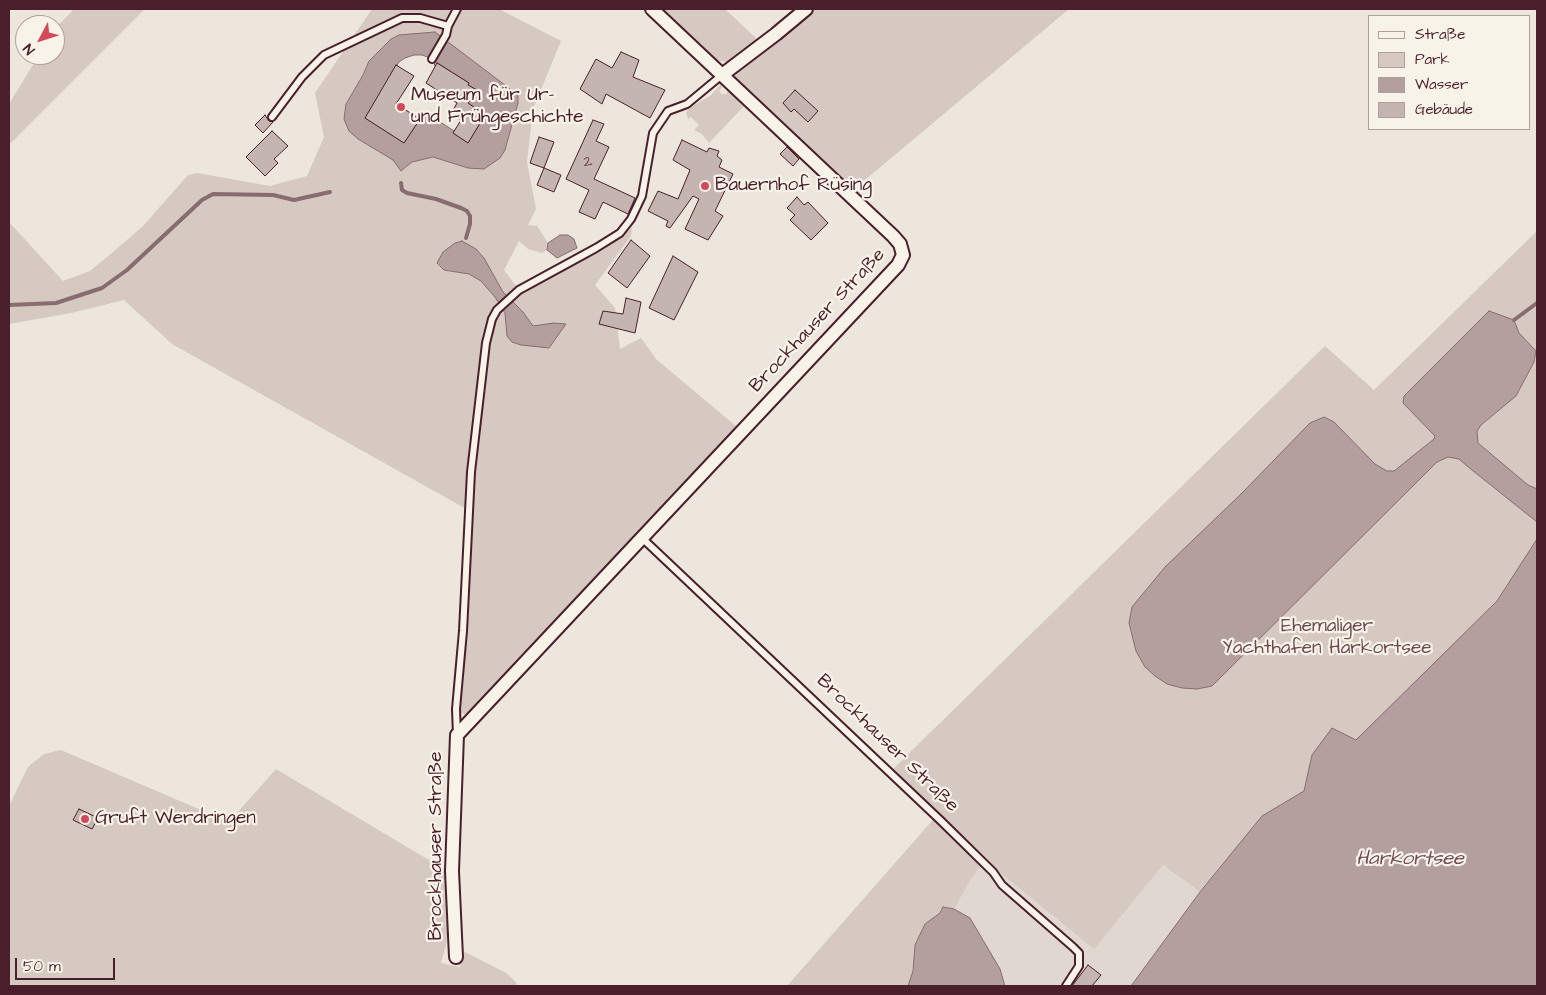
<!DOCTYPE html>
<html>
<head>
<meta charset="utf-8">
<style>
  body { margin:0 }
  #map { position:relative; width:1546px; height:995px; overflow:hidden; background:#ece6dd; font-family:"Architects Daughter",sans-serif }
  canvas { display:block }
  .frame { position:absolute; inset:0; border:10px solid #4a1f2b; pointer-events:none }
  .legend { position:absolute; left:1368px; top:15px; width:162px; height:115px; box-sizing:border-box; background:#f7f3e8; border:1px solid #b29e9c; margin:0; padding:6px 9px; list-style:none; font-size:15px; color:#4a1f2b }
  .legend li { display:flex; align-items:center; gap:10px; height:25px }
  .legend b { width:25px; border:1px solid #b29e9c }
  .north { position:absolute; left:15px; top:15px; width:50px; height:50px; box-sizing:border-box; background:#f7f3e8; border:1px solid #b29e9c; border-radius:50%; rotate:230deg; font-size:14px; font-weight:700; line-height:20px; text-align:center; color:#4a1f2b }
  .north::after { content:''; display:block; margin:auto; width:18px; height:22px; background:#d1495b; clip-path:polygon(50% 0,100% 100%,50% 72%,0 100%) }
  .scale { position:absolute; left:15px; top:958px; width:100px; height:22px; box-sizing:border-box; border:2px solid #4a1f2b; border-top:0; padding-left:6px; font-size:15px; line-height:18px; white-space:nowrap; color:#4a1f2b; -webkit-text-stroke:4px #f7f3e8; paint-order:stroke }
</style>
</head>
<body>
<div id="map">
<canvas width="1546" height="995"></canvas>
<div class="frame"></div>
<ul class="legend">
<li><b style="height:6px;background:#f7f3e8"></b>Straße</li>
<li><b style="height:14px;background:#d5c9c2"></b>Park</li>
<li><b style="height:14px;background:#b39f9d"></b>Wasser</li>
<li><b style="height:14px;background:#c4b5b0"></b>Gebäude</li>
</ul>
<div class="north">N</div>
<div class="scale">50 m</div>
</div>
<script>
const c = document.querySelector('canvas').getContext('2d');
c.lineJoin = 'round';
function paint(path, color) {
  c.fillStyle = color;
  c.fill(path, 'evenodd');
}
function shape(rows) {
  const path = new Path2D();
  for (const r of rows) {
    path.moveTo(r[0], r[1]);
    for (let i = 2; i < r.length; i += 2) path.lineTo(r[i], r[i + 1]);
  }
  return path;
}
function trace(path, color, width, dash) {
  c.strokeStyle = color;
  c.lineWidth = width;
  c.lineCap = dash ? 'butt' : 'round';
  c.setLineDash(dash || []);
  c.stroke(path);
}
function write(font, color, halo, rows, align = 'center') {
  c.font = font + ' "Architects Daughter",sans-serif';
  c.lineWidth = 4.5;
  c.setLineDash([]);
  c.textBaseline = 'middle';
  c.strokeStyle = halo;
  c.fillStyle = color;
  for (const [text, x, y, turn = 0] of rows) {
    c.save();
    c.translate(x, y);
    c.rotate((+turn || 0) * Math.PI / 180);
    c.textAlign = isNaN(turn) ? turn : align;
    if (halo) c.strokeText(text, 0, 0);
    c.fillText(text, 0, 0);
    c.restore();
  }
}
paint(shape([
  [985,859,1094,948,1163,865,1200,892,1131,986,1005,986,1000,969,954,909,971,879]
]), '#e0d7d0');
paint(shape([
  [74,9,145,9,9,145,9,104,39,55,55,55,55,29],
  [372,9,499,9,561,41,533,109,527,162,536,209,528,225,537,226,548,243,547,250,542,253,528,249,519,241,504,270,522,294,533,286,602,251,632,228,631,236,595,285,615,308,620,349,641,338,656,359,737,427,469,714,466,715,460,712,459,706,467,624,474,469,487,365,482,364,468,510,172,344,124,300,71,313,9,324,9,222,63,281,90,271,113,252,143,226,188,175,197,173,270,186,307,176,324,137,315,93],
  [399,35,518,95,518,103,505,150,468,168,433,157,411,162,404,170,393,160,358,139,346,104,363,75,369,61,391,39],
  [661,9,725,9,759,41,734,59,728,62,720,61,715,59],
  [813,9,1069,9,853,190,736,79,735,77,736,73],
  [721,84,722,87,719,91,722,94,727,94,727,90,729,88,746,104,709,143,702,134,694,130,699,125,691,117,688,119,686,112,692,106,710,96],
  [1537,231,1537,826,1246,836,1200,892,1163,865,1094,949,985,860,971,879,954,909,943,907,940,913,925,924,915,945,913,971,908,986,787,986,938,814,892,770,1325,346,1374,390],
  [61,750,229,822,276,769,449,872,447,941,441,963,460,967,463,951,506,973,516,982,517,986,9,986,9,806,28,767,44,754]
]), '#d5c9c2');
const water = shape([
  [435,32,518,95,518,103,505,150,500,158,484,169,468,168,433,157,412,162,401,171,393,160,358,139,349,131,344,119,346,104,363,75,369,61,391,39,399,35,435,32],
  [414,55,422,55,433,59,435,66,438,63,469,83,468,85,474,89,475,93,468,103,485,116,468,142,453,133,454,131,425,112,404,143,365,118,399,62,405,58,414,55],
  [560,235,568,235,574,239,577,248,557,258,547,250,548,243,560,235],
  [462,241,476,249,484,258,503,292,523,312,533,326,554,323,566,324,549,348,521,345,512,342,507,336,505,313,495,297,481,281,469,274,444,270,437,263,443,252,455,243,462,241],
  [1489,311,1514,320,1519,333,1536,351,1534,362,1516,396,1481,425,1477,431,1478,443,1528,485,1537,489,1537,522,1467,466,1459,459,1448,457,1437,462,1212,686,1197,689,1182,688,1167,684,1155,676,1145,667,1136,651,1129,623,1132,607,1165,567,1242,493,1310,423,1324,417,1334,422,1375,464,1387,471,1394,471,1434,439,1435,436,1403,403,1404,396,1489,311],
  [1537,539,1537,986,1131,986,1200,892,1262,816,1304,791,1312,755,1332,728,1356,740,1497,601,1537,539],
  [943,907,954,909,970,918,1000,969,1005,986,908,986,913,971,915,945,925,924,940,913,943,907]
]);
paint(water, '#b39f9d');
trace(water, '#896c6f', 1);
trace(shape([
  [401,183,402,190,407,193,436,199,461,208,467,211,470,216,470,224,466,238],
  [9,305,56,303,102,288,127,270,202,200,213,194,273,195,294,200,330,192],
  [1514,320,1537,303]
]), '#896c6f', 4);
const building = shape([
  [621,52,639,60,633,77,665,90,650,118,606,94,602,104,580,89,596,59,612,68,621,52],
  [437,63,469,83,468,85,477,90,468,103,485,115,468,143,453,133,461,120,451,114,457,103,426,83,437,63],
  [396,65,414,76,396,104,420,119,404,143,365,118,396,65],
  [795,90,818,111,808,122,794,109,791,112,783,103,795,90],
  [265,115,269,121,273,122,263,133,255,125,265,115],
  [593,120,604,124,596,141,609,147,594,179,635,198,628,214,603,202,595,219,579,212,589,190,566,179,593,120],
  [272,131,288,146,274,159,278,163,265,176,246,157,272,131],
  [539,137,554,142,544,168,530,163,539,137],
  [682,140,707,152,709,148,719,151,717,156,722,160,719,167,733,174,715,211,723,216,708,240,685,229,699,199,693,196,670,228,666,226,668,221,648,211,658,191,678,199,690,170,673,160,682,140],
  [787,147,799,159,793,166,780,154,787,147],
  [544,168,561,175,554,192,537,185,544,168],
  [797,197,804,205,808,202,828,223,811,240,790,220,795,215,787,208,797,197],
  [631,240,650,256,627,288,608,273,631,240],
  [673,256,698,272,674,320,649,308,673,256],
  [626,298,641,302,635,333,599,324,603,311,623,314,626,298],
  [79,809,98,818,92,829,73,820,79,809],
  [1088,965,1101,975,1092,986,1072,986,1088,965]
]);
paint(building, '#c4b5b0');
trace(building, '#4a1f2b', 1);
const service = shape([
  [432,59,446,35,448,26,457,9],
  [272,117,302,77,324,55,402,18,420,18,448,26],
  [641,537,940,820,993,872,1002,885,1073,947,1079,953,1079,966,1066,986],
  [457,735,456,709,463,631,471,472,486,343,492,319,497,310,519,290,596,248,620,233,631,219,642,196,653,133,668,111,687,104,722,75]
]);
const minor = shape([
  [722,75,776,34,806,9],
  [456,957,452,871,457,735,898,265,903,255,900,244,893,236,652,9]
]);
trace(service, '#4a1f2b', 10);
trace(minor, '#4a1f2b', 16);
trace(service, '#f7f3e8', 6);
trace(minor, '#f7f3e8', 12);
for (const [x, y, r, color] of [
  [401,107,5,"#d1495b"],
  [705,186,5,"#d1495b"],
  [85,819,5,"#d1495b"]
]) {
  const dot = new Path2D();
  dot.arc(x, y, r, 0, 2 * Math.PI);
  c.fillStyle = color;
  c.fill(dot);
  trace(dot, '#f7f3e8', 2);
}
write('16px', '#68444c', null, [
  ["2",588,163]
]);
write('19px', '#4a1f2b', '#f7f3e8', [
  ["Museum für Ur-",411,96],
  ["und Frühgeschichte",411,118],
  ["Bauernhof Rüsing",715,186],
  ["Gruft Werdringen",95,819]
], 'left');
write('19px', '#4a1f2b', '#f7f3e8', [
  ["Brockhauser Straße",818,321,-47],
  ["Brockhauser Straße",887,744,44],
  ["Brockhauser Straße",437,846,-90]
]);
write('19px', '#6d4a51', '#f7f3e8', [
  ["Ehemaliger",1327,627],
  ["Yachthafen Harkortsee",1327,649]
]);
write('italic 20px', '#6f4c53', '#f7f3e8', [
  ["Harkortsee",1410,860]
]);
</script>
</body>
</html>
